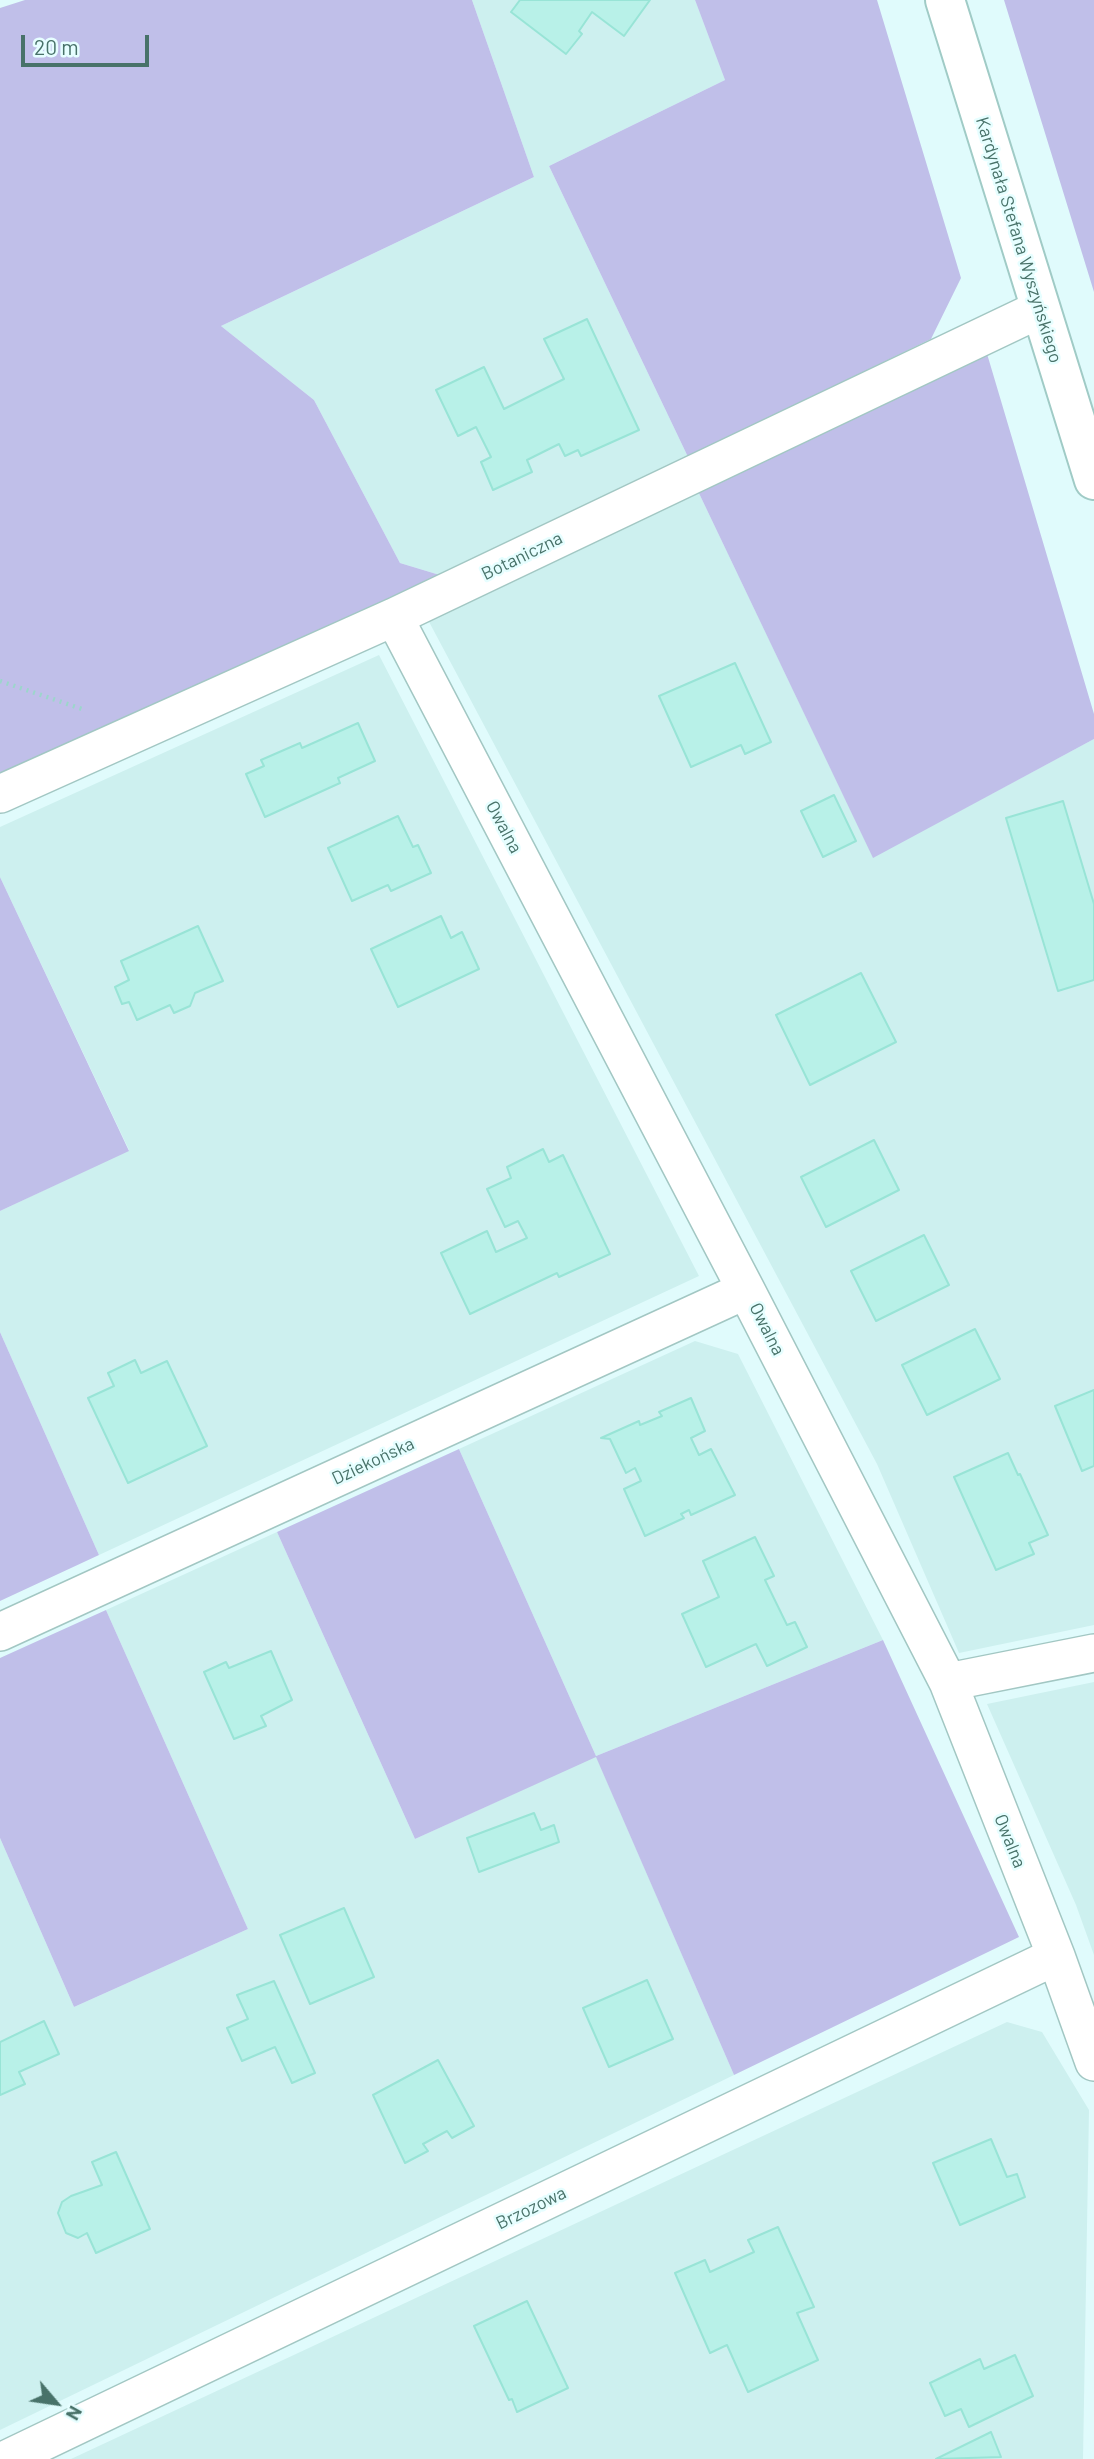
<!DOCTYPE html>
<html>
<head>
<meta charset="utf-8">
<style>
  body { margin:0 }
  #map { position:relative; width:1094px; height:2459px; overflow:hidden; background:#e0fbfc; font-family:Barlow,sans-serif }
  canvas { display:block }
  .north { position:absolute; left:21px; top:2368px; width:70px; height:70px; -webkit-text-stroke:5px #e6feff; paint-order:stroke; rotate:119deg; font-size:19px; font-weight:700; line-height:28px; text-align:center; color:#487269 }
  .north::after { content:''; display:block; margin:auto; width:24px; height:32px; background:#487269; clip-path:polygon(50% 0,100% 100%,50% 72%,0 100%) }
  .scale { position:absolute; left:21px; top:35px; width:128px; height:32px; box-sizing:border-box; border:4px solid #487269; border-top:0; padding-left:9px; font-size:21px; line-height:24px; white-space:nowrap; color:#487269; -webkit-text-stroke:5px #e6feff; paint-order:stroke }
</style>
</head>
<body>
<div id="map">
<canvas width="1094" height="2459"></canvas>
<div class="north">N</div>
<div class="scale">20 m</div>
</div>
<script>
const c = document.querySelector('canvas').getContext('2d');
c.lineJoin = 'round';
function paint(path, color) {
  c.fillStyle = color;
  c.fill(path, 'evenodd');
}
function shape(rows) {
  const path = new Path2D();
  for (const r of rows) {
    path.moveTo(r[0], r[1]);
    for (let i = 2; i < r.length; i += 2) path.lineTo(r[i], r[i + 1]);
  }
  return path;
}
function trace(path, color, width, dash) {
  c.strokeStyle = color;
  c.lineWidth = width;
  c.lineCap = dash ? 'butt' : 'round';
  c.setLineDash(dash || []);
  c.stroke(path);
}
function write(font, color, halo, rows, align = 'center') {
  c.font = font + ' Barlow,sans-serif';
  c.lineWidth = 5;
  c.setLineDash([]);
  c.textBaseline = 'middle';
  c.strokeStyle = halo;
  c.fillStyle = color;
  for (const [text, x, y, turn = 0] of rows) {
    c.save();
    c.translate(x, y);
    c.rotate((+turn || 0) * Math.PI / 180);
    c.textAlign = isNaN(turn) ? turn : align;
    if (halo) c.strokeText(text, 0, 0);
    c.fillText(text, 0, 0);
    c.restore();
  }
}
paint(shape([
  [472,0,695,0,725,80,549,166,688,457,443,576,400,563,314,400,221,326,534,177],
  [696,487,873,857,1094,739,1094,1625,959,1653,877,1464,427,618],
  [379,655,699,1276,99,1555,0,1332,0,1211,129,1150,0,877,0,827],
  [695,1341,738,1354,883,1640,596,1756,734,2075,0,2430,0,1838,74,2007,248,1929,106,1610,277,1532,415,1839,596,1756,459,1449],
  [1094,1682,1094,1955,1076,1905,987,1704],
  [1007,2022,1042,2032,1089,2110,1083,2459,71,2459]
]), '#cdf0ef');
paint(shape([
  [25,0,472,0,534,177,221,326,314,400,400,563,443,576,0,773,0,8],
  [695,0,877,0,961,278,931,339,688,457,549,166,725,80],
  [1004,0,1094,0,1094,292],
  [985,347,1094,714,1094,739,873,858,696,487],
  [0,877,129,1151,0,1211],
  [0,1332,99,1555,0,1601],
  [459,1449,596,1756,883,1640,1019,1937,734,2075,596,1757,415,1839,277,1532],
  [106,1610,248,1929,74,2007,0,1838,0,1658]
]), '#c0bfe9');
const building = shape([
  [520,0,650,0,624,36,592,12,579,31,582,34,566,54,511,12,520,0],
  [587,319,639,430,581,456,578,450,565,456,559,444,527,460,532,472,493,490,481,462,491,457,476,427,458,436,436,390,484,367,504,409,564,379,544,339,587,319],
  [735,663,771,742,745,754,741,745,691,767,659,696,735,663],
  [358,723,375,761,338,778,340,783,265,817,246,774,264,766,261,760,300,743,302,748,358,723],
  [834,795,856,841,823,857,801,811,834,795],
  [1063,801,1094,904,1094,980,1058,991,1006,818,1063,801],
  [398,816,413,847,418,845,431,873,391,891,388,885,352,901,328,848,398,816],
  [441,916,451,938,462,932,479,969,398,1007,371,949,441,916],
  [198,926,223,981,195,993,190,1006,174,1013,170,1005,137,1020,129,1002,122,1004,115,987,129,980,121,961,198,926],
  [861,973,896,1042,810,1085,776,1015,861,973],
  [874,1140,899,1190,826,1227,801,1177,874,1140],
  [543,1149,549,1162,563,1155,610,1254,559,1277,557,1273,470,1314,441,1253,487,1231,496,1252,527,1238,518,1221,505,1227,487,1189,511,1178,507,1167,543,1149],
  [924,1235,949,1285,876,1321,851,1271,924,1235],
  [975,1329,1000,1379,927,1415,902,1365,975,1329],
  [135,1360,141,1373,167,1361,207,1446,128,1483,88,1398,114,1386,108,1373,135,1360],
  [1094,1390,1094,1466,1082,1471,1055,1406,1094,1390],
  [691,1398,705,1431,691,1438,699,1455,711,1449,735,1495,691,1515,689,1510,681,1514,684,1518,645,1536,624,1489,641,1481,635,1468,626,1473,610,1439,601,1438,639,1421,640,1425,662,1416,659,1412,691,1398],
  [1008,1453,1018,1475,1020,1474,1048,1535,1029,1543,1034,1554,996,1570,954,1477,1008,1453],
  [755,1537,774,1576,765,1580,787,1625,795,1622,807,1647,767,1666,756,1644,706,1667,682,1614,719,1597,703,1561,755,1537],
  [271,1651,292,1700,261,1716,266,1726,234,1739,204,1672,226,1662,229,1668,271,1651],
  [534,1813,541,1830,554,1825,559,1842,479,1872,467,1838,534,1813],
  [344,1908,374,1977,310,2004,280,1935,344,1908],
  [647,1980,673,2039,609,2067,583,2008,647,1980],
  [274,1981,315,2073,292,2083,275,2047,242,2061,227,2028,248,2019,237,1995,274,1981],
  [44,2021,59,2054,19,2072,25,2084,0,2095,0,2042,44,2021],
  [438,2060,474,2126,452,2138,447,2131,423,2144,428,2151,405,2163,373,2095,438,2060],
  [991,2139,1007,2177,1017,2174,1025,2197,960,2225,933,2163,991,2139],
  [116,2152,150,2229,96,2253,87,2233,78,2238,66,2233,58,2213,62,2202,71,2196,102,2185,92,2162,116,2152],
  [778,2227,814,2307,797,2313,818,2360,748,2392,727,2345,710,2353,675,2273,705,2260,710,2272,754,2252,748,2240,778,2227],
  [527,2301,568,2388,517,2412,512,2399,509,2400,474,2326,527,2301],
  [1015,2355,1033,2396,969,2427,961,2409,945,2416,930,2383,980,2359,984,2369,1015,2355],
  [991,2432,1001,2457,936,2459,991,2432]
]);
paint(building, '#b8f1e8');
trace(building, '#98e4d6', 2);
const minor = shape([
  [394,617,746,1290,948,1682,1056,1956,1094,2062],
  [0,794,394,617,1040,309],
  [0,1632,746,1290],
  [948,1682,1094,1653],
  [7,2459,1056,1956]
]);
const secondary = shape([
  [945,0,1094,480]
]);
trace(minor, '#a2c7c3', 40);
trace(secondary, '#a0cbc6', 42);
trace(shape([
  [0,681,85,710]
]), '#9cd6cb', 4.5, [2, 5]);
trace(minor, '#fff', 37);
trace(secondary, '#fff', 38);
write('18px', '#487269', '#e6feff', [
  ["Kardynała Stefana Wyszyńskiego",1019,240,73],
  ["Botaniczna",522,556,-26],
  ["Owalna",504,827,62],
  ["Owalna",767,1329,63],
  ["Dziekońska",373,1461,-25],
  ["Owalna",1010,1841,68],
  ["Brzozowa",531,2208,-26]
]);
</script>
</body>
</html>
